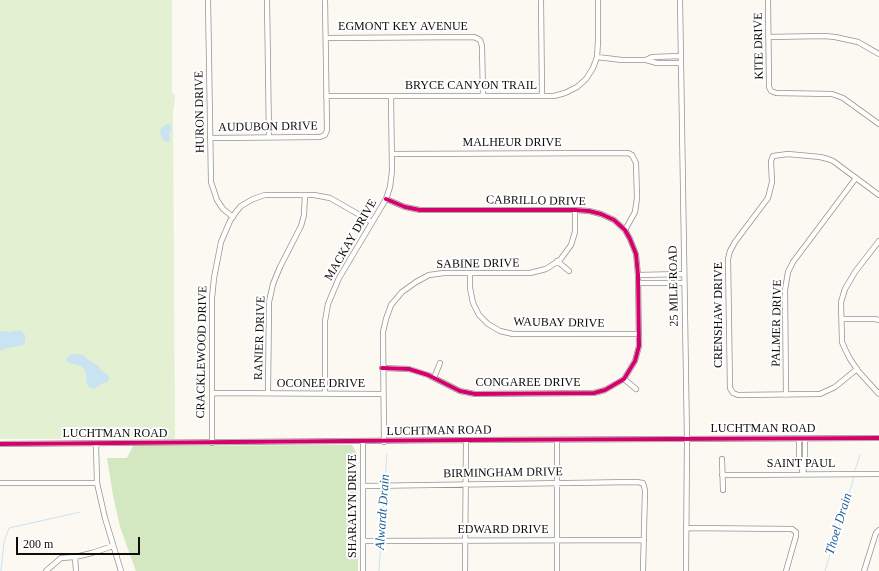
<!DOCTYPE html>
<html>
<head>
<meta charset="utf-8">
<style>
  body { margin:0 }
  #map { position:relative; width:879px; height:571px; overflow:hidden; background:#fbf9f1; font-family:Georgia,serif }
  canvas { display:block }
  .scale { position:absolute; left:16px; top:537px; width:124px; height:18px; box-sizing:border-box; border:2px solid #0d0d0d; border-top:0; padding-left:5px; font-size:12px; line-height:14px; white-space:nowrap; color:#0d0d0d; -webkit-text-stroke:3px #fff; paint-order:stroke }
</style>
</head>
<body>
<div id="map">
<canvas width="879" height="571"></canvas>
<div class="scale">200 m</div>
</div>
<script>
const c = document.querySelector('canvas').getContext('2d');
c.lineJoin = 'round';
function paint(path, color) {
  c.fillStyle = color;
  c.fill(path, 'evenodd');
}
function shape(rows) {
  const path = new Path2D();
  for (const r of rows) {
    path.moveTo(r[0], r[1]);
    for (let i = 2; i < r.length; i += 2) path.lineTo(r[i], r[i + 1]);
  }
  return path;
}
function trace(path, color, width, dash) {
  c.strokeStyle = color;
  c.lineWidth = width;
  c.lineCap = dash ? 'butt' : 'round';
  c.setLineDash(dash || []);
  c.stroke(path);
}
function write(font, color, halo, rows, align = 'center') {
  c.font = font + ' Georgia,serif';
  c.lineWidth = 4;
  c.setLineDash([]);
  c.textBaseline = 'middle';
  c.strokeStyle = halo;
  c.fillStyle = color;
  for (const [text, x, y, turn = 0] of rows) {
    c.save();
    c.translate(x, y);
    c.rotate((+turn || 0) * Math.PI / 180);
    c.textAlign = isNaN(turn) ? turn : align;
    if (halo) c.strokeText(text, 0, 0);
    c.fillText(text, 0, 0);
    c.restore();
  }
}
paint(shape([
  [0,0,172,0,172,93,174,93,175,98,173,112,175,439,0,439]
]), '#e3f0d2');
paint(shape([
  [352,445,357,454,358,571,136,571,120,527,113,495,107,458,127,458,133,446]
]), '#d3e7c0');
paint(shape([
  [167,124,170,124,172,129,169,134,170,141,167,142,162,139,160,131,161,128],
  [21,330,25,335,25,341,23,345,7,348,0,351,0,331,9,332],
  [72,354,84,355,88,360,96,364,103,372,108,375,109,378,108,382,103,383,94,389,89,387,87,384,86,373,84,368,81,366,69,363,67,361,67,357]
]), '#c9e3f3');
trace(shape([
  [855,470,860,455],
  [385,483,387,454],
  [381,539,385,488],
  [1,571,4,542,9,528,80,512],
  [379,571,381,542],
  [825,571,854,477]
]), '#c9e3f3', 1);
const minor = shape([
  [208,0,211,182,217,200,223,209,233,217],
  [267,0,269,137],
  [541,0,542,96],
  [680,0,687,439,686,571],
  [768,0,769,87,771,91,776,93,832,94,843,98,879,124],
  [768,37,824,36,835,37,858,42,879,54],
  [326,38,474,37,480,40,482,46,483,96],
  [597,57,622,60,646,60,657,63,681,63],
  [646,60,652,57,681,56],
  [326,96,554,96,565,93,577,87,586,79,593,68,597,57,598,41,598,0],
  [210,138,320,137,325,135,327,130,325,0],
  [392,154,628,153,632,155,636,163,637,198,635,212,625,230],
  [879,241,855,272,845,289,841,302,842,342,845,349,850,359,859,372,879,394],
  [557,261,569,271],
  [470,273,470,288,473,303,479,315,488,324,500,331,513,334,639,334],
  [638,275,684,274],
  [638,283,684,283],
  [842,319,875,319,879,320],
  [382,368,409,369,428,375,460,391,475,394,594,393,605,390,624,379,635,361,639,346,638,275,636,254,630,239,625,230,614,220,601,214,589,211,575,210,420,210,405,207,386,199],
  [857,369,835,387,820,394,738,395,733,393,730,388,728,259,730,251,735,242,768,198,772,182,771,161,773,156,788,154,820,157,828,159,833,161,879,195],
  [434,378,440,363],
  [624,379,636,389],
  [212,393,382,394],
  [268,393,269,302,273,284,280,267,301,226,304,215,305,195],
  [325,393,325,321,328,304,339,278,386,199,390,187,392,171,391,96],
  [786,395,785,290,788,272,793,262,856,178],
  [799,439,799,459,803,474,805,459,805,439],
  [384,442,383,332,386,319,391,305,402,292,416,282,429,275,444,273,530,273,546,269,560,260,571,245,575,232,575,210],
  [212,443,212,298,214,278,221,242,230,221,236,212,241,206,253,199,265,195,314,195,330,198,372,222],
  [0,444,466,440,879,438],
  [96,444,97,483,105,518,121,571],
  [722,459,723,490],
  [722,475,879,474],
  [0,483,97,483],
  [363,486,636,482,643,483,645,490,643,571],
  [686,528,792,529,796,532,796,536,786,571],
  [363,541,644,540],
  [75,557,76,571],
  [46,571,61,558,75,557,92,553,113,546],
  [363,571,363,442],
  [465,571,466,440],
  [557,571,557,440],
  [864,571,876,533,879,530]
]);
trace(minor, '#949390', 6);
trace(minor, '#fefefd', 4.5);
trace(shape([
  [382,368,409,369,428,375,460,391,475,394,594,393,605,390,624,379,635,361,639,346,638,275,636,254,630,239,625,230,614,220,601,214,589,211,575,210,420,210,405,207,386,199],
  [0,444,466,440,879,438]
]), '#d6006c', 4);
write('12px', '#0d0d0d', '#fff', [
  ["EGMONT KEY AVENUE",403,27],
  ["KITE DRIVE",759,46,-91],
  ["BRYCE CANYON TRAIL",471,86],
  ["HURON DRIVE",200,112,-91],
  ["AUDUBON DRIVE",268,127,-1],
  ["MALHEUR DRIVE",512,143],
  ["CABRILLO DRIVE",536,201,1],
  ["MACKAY DRIVE",351,240,-60],
  ["SABINE DRIVE",478,264,-1],
  ["25 MILE ROAD",674,286,-91],
  ["CRENSHAW DRIVE",719,315,-90],
  ["WAUBAY DRIVE",559,323,1],
  ["PALMER DRIVE",777,323,-89],
  ["RANIER DRIVE",260,338,-88],
  ["CRACKLEWOOD DRIVE",202,352,-89],
  ["CONGAREE DRIVE",528,383],
  ["OCONEE DRIVE",321,384],
  ["LUCHTMAN ROAD",763,429],
  ["LUCHTMAN ROAD",439,431,-1],
  ["LUCHTMAN ROAD",115,434],
  ["SAINT PAUL",801,464],
  ["BIRMINGHAM DRIVE",503,473,-1],
  ["SHARALYN DRIVE",353,506,-90],
  ["EDWARD DRIVE",503,530]
]);
write('italic 13px', '#1a5d9b', '#fff', [
  ["Alwardt Drain",383,512,-86],
  ["Thoel Drain",839,524,-73]
]);
</script>
</body>
</html>
